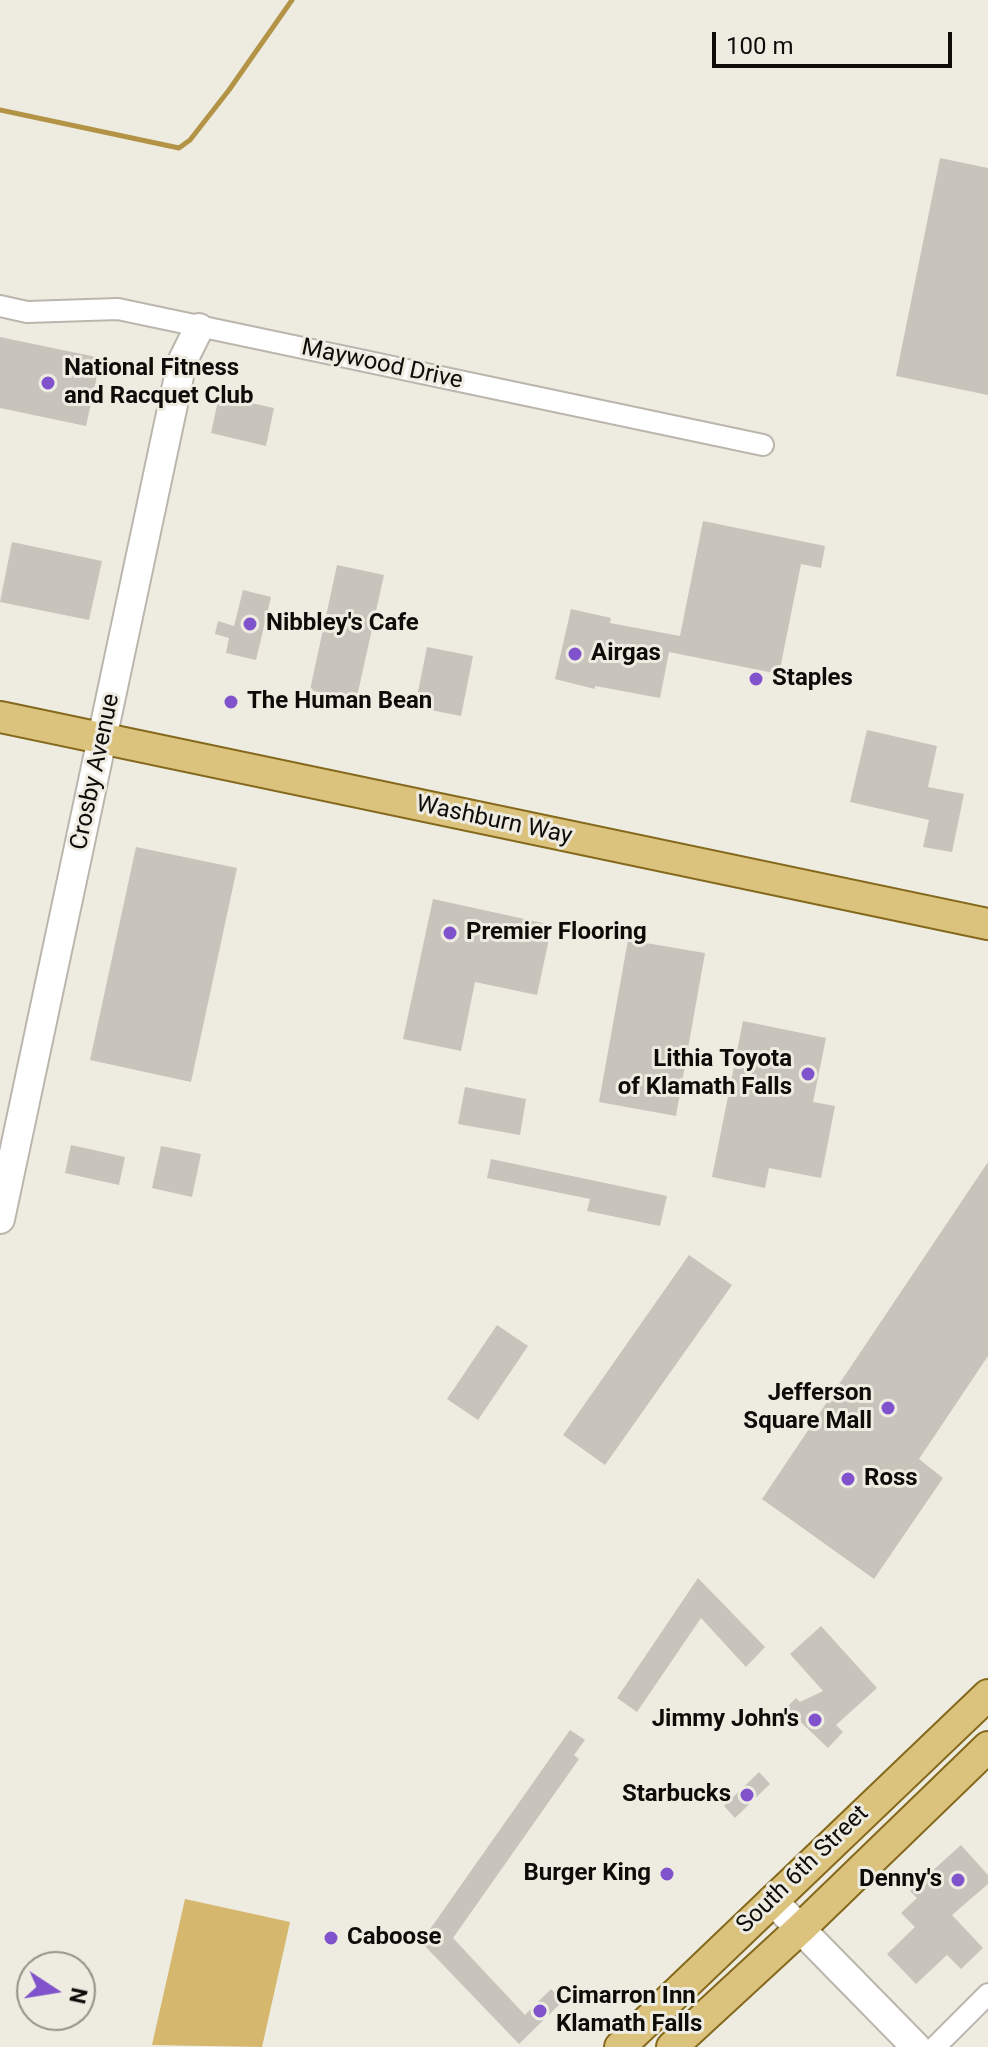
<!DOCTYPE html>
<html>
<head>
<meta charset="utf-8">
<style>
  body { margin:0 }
  #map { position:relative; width:988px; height:2047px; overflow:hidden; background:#eeebe1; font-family:Roboto,sans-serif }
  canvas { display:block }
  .north { position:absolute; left:16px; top:1951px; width:80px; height:80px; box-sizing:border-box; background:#eeebe1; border:2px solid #94928b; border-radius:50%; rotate:102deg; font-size:22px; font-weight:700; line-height:32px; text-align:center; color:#0d0c09 }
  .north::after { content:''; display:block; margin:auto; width:28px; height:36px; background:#8052cb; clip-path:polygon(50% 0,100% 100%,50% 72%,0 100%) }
  .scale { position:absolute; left:712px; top:32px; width:240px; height:36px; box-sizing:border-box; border:4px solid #0d0c09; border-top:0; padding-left:10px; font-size:24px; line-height:28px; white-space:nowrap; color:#0d0c09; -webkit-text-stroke:6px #eeebe1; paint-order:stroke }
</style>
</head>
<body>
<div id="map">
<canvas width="988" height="2047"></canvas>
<div class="north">N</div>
<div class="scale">100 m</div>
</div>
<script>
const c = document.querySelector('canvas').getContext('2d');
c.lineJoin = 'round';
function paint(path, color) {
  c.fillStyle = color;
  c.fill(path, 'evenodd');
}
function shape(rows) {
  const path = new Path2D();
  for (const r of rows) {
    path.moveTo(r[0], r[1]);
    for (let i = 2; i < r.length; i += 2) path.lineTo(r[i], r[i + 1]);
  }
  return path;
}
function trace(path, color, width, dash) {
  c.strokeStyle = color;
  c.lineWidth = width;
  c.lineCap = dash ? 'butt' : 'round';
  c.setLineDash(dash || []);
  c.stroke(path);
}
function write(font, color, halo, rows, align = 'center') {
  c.font = font + ' Roboto,sans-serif';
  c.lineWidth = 6;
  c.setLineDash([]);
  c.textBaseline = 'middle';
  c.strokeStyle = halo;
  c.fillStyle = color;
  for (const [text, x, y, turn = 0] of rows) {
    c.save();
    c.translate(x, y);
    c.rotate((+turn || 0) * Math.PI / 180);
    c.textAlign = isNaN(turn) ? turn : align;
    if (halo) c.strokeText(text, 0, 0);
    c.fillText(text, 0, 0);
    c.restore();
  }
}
paint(shape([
  [185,1899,290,1922,262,2047,152,2045]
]), '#d5b76d');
trace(shape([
  [0,110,179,148,190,140,229,90,292,0]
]), '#b39447', 5);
paint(shape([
  [940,158,988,168,988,395,896,376],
  [0,337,101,358,86,426,0,408],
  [219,396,274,408,266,446,211,433],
  [703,521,825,546,821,568,801,564,779,674,669,652,660,698,595,686,595,689,555,679,571,609,611,618,610,623,680,636],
  [12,542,102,561,89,620,0,602],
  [337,565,384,575,356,701,310,690],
  [243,590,271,597,256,660,226,653,229,638,215,634,218,621,234,626],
  [427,647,473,656,461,716,415,707],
  [867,730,937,746,928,787,964,794,952,852,923,847,929,820,850,802],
  [136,847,237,868,191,1082,90,1060],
  [433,899,552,925,537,995,475,982,461,1051,403,1039],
  [628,940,705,953,676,1116,599,1102],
  [743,1021,826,1038,813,1102,835,1106,821,1178,769,1168,765,1188,712,1177],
  [465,1087,526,1099,520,1135,458,1124],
  [71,1145,125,1157,119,1185,65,1173],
  [161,1146,201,1154,192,1197,152,1188],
  [491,1159,667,1196,660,1226,587,1211,590,1199,487,1178],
  [988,1162,988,1356,919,1459,943,1478,874,1579,762,1499],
  [689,1255,732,1285,605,1465,563,1435],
  [497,1325,528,1346,478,1420,447,1399],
  [698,1578,765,1647,746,1667,701,1618,637,1712,617,1698],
  [821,1626,877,1688,836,1725,843,1732,828,1748,786,1708,796,1698,800,1702,823,1691,790,1654],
  [570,1730,585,1740,574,1755,579,1759,453,1938,525,2015,551,1989,563,2001,519,2044,421,1942],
  [759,1772,770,1784,735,1818,724,1806],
  [961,1845,988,1875,988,1884,952,1915,983,1948,961,1969,947,1955,916,1984,887,1954,915,1927,901,1913,917,1898,910,1891]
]), '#c8c4bb');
const street = shape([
  [0,306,27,312,118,309,763,445],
  [935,2047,988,1994]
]);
const secondary = shape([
  [0,1219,182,362,199,328],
  [772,1900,916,2047]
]);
const primary = shape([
  [0,717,988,924],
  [620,2047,988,1695],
  [672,2047,800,1929,988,1747]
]);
trace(street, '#bab6ad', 24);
trace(secondary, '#bab6ad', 32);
trace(primary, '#84691c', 34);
trace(street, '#fff', 20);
trace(secondary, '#fff', 28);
trace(primary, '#dcc37d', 30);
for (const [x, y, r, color] of [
  [48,383,8,"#8052cb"],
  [250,624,8,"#8052cb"],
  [575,654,8,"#8052cb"],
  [756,679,8,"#8052cb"],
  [231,702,8,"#8052cb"],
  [450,933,8,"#8052cb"],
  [808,1074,8,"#8052cb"],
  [888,1408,8,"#8052cb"],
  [848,1479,8,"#8052cb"],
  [815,1720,8,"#8052cb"],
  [747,1795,8,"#8052cb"],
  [667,1874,8,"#8052cb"],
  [958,1880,8,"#8052cb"],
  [331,1938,8,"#8052cb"],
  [540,2011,8,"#8052cb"]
]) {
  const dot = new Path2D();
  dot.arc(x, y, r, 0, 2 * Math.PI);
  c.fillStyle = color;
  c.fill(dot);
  trace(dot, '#eeebe1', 3);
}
write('24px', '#0d0c09', '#eeebe1', [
  ["Maywood Drive",382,365,12],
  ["Crosby Avenue",96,772,-78],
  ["Washburn Way",494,821,12],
  ["South 6th Street",803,1870,-44]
]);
write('bold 24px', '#0d0c09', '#eeebe1', [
  ["National Fitness",64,369],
  ["and Racquet Club",64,397],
  ["Nibbley's Cafe",266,624],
  ["Airgas",591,654],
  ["Staples",772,679],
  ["The Human Bean",247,702],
  ["Premier Flooring",466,933],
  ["Lithia Toyota",792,1060,"right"],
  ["of Klamath Falls",792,1088,"right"],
  ["Jefferson",872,1394,"right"],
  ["Square Mall",872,1422,"right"],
  ["Ross",864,1479],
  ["Jimmy John's",799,1720,"right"],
  ["Starbucks",731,1795,"right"],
  ["Burger King",651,1874,"right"],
  ["Denny's",942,1880,"right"],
  ["Caboose",347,1938],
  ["Cimarron Inn",556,1997],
  ["Klamath Falls",556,2025]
], 'left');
</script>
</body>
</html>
